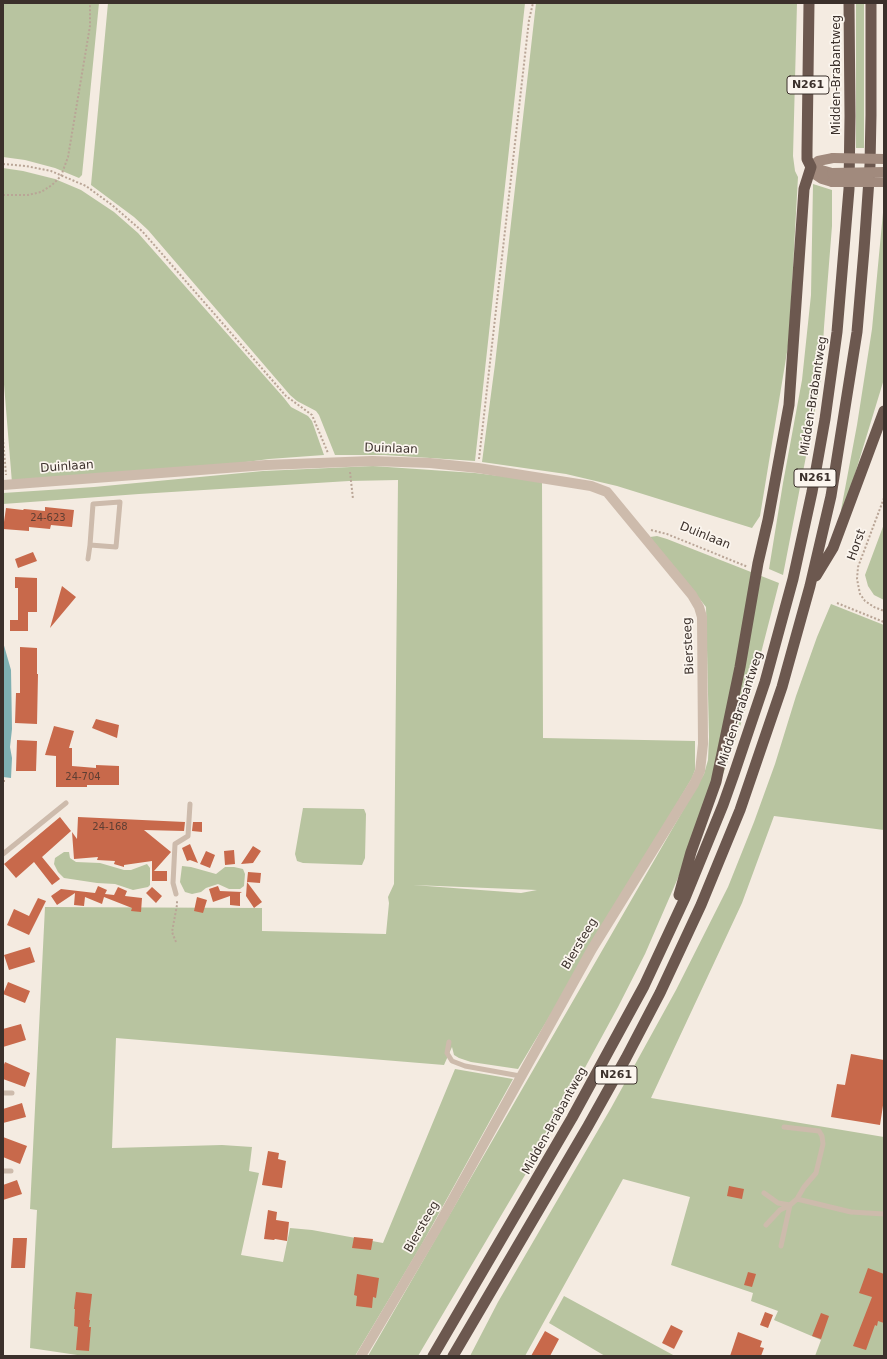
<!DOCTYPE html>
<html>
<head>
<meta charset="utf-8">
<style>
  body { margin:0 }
  #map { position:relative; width:887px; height:1359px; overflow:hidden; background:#f4ebe1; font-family:"DejaVu Sans",sans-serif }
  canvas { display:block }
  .frame { position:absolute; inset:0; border:4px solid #3b302b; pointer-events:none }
</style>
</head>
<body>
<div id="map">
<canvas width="887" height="1359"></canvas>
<div class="frame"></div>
</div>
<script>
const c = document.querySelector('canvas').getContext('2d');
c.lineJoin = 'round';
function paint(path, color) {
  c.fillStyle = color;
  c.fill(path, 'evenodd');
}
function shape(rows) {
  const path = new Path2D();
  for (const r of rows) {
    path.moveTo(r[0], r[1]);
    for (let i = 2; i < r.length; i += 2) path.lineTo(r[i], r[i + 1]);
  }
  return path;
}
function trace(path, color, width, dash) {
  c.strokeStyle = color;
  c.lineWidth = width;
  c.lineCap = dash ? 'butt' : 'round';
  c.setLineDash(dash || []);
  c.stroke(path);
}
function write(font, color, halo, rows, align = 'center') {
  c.font = font + ' "DejaVu Sans",sans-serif';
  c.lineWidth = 3.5;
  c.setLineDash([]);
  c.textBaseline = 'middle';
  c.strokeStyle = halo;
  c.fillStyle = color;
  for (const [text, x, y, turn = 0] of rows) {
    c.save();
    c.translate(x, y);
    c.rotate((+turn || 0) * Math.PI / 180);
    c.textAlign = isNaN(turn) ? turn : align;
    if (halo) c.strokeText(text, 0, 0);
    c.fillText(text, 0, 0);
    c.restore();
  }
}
paint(shape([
  [3,3,99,3,82,175,79,178,55,168,25,160,3,157],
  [108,3,525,3,475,461,385,455,335,455,319,415,316,411,297,401,290,395,148,230,134,217,91,185],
  [536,3,797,3,793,156,795,171,798,177,789,340,760,516,752,528,617,486,566,474,482,462,495,364],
  [856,3,864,3,864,148,856,148],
  [3,168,23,171,55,179,81,190,114,212,138,233,284,398,291,407,308,416,312,421,324,455,269,459,216,466,12,483,3,372],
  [813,184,832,190,832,226,824,327,821,379,783,575,769,569,783,483,802,380,811,295],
  [884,202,884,379,844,510,841,510,857,425,872,329],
  [373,466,475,473,542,481,543,738,695,741,695,770,692,778,518,1069,471,1062,459,1058,454,1055,452,1047,444,1065,116,1038,112,1148,222,1145,252,1147,249,1171,259,1173,241,1255,283,1262,290,1228,312,1230,383,1243,455,1069,513,1079,422,1244,355,1356,84,1356,30,1348,37,1210,30,1209,45,907,262,908,262,931,386,934,389,903,388,897,394,884,398,480,349,481,139,494,3,504,3,493,94,487,263,471],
  [413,885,537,890,521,893],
  [884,524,884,600,874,595,868,586,865,575],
  [657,536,667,539,779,583,752,688,737,736,723,774,645,954,618,1007,544,1143,418,1356,368,1356,704,774,708,760,709,737,706,607,650,537],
  [831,604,884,625,884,830,774,816,742,903,651,1098,884,1137,884,1356,815,1356,821,1340,774,1320,778,1311,751,1301,753,1293,671,1265,690,1197,623,1179,525,1356,470,1356,498,1302,611,1108,676,990,728,887,754,822,775,764,796,696,817,637],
  [303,808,364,809,366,814,365,858,362,865,303,863,297,861,295,854],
  [64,852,69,852,70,858,76,862,100,863,124,870,131,870,147,864,150,868,150,885,148,887,133,890,115,884,97,883,64,878,58,872,54,864,55,858],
  [182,866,191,867,216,874,225,867,234,867,243,869,245,874,244,886,240,889,229,889,218,884,206,888,201,892,192,894,185,892,180,882],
  [564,1296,675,1356,605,1356,549,1323]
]), '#b8c4a0');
paint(shape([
  [3,642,11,670,12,729,10,747,12,758,11,778,3,777]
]), '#7fb0b2');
paint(shape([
  [45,507,74,510,72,527,51,525,50,529,29,527,29,531,3,529,6,508,23,510,24,509,45,511],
  [33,552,37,561,18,568,15,559],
  [15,577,37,578,37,612,28,612,28,631,10,631,10,620,18,620,18,588,15,588],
  [62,586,76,597,50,628],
  [20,647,37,648,37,674,38,674,37,724,15,723,16,693,20,693],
  [96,719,119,725,117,738,92,728],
  [54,726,74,731,69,748,72,748,72,766,96,768,96,765,119,766,119,785,87,785,87,787,56,787,56,756,45,755],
  [17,740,37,741,36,771,16,771],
  [60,817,71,831,42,857,60,879,52,885,34,862,16,878,4,864],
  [78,817,185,822,184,831,144,830,171,852,154,871,167,871,167,881,152,881,152,861,124,865,124,867,114,864,115,861,97,860,98,857,74,859,72,832,77,839],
  [193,822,202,822,202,832,192,831],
  [190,844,198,863,190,860,187,861,182,848],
  [253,846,261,851,253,863,241,864],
  [234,850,235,864,225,865,224,851],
  [206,851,215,855,210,868,200,864],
  [248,872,261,873,260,883,247,882],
  [247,882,262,902,254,908,246,896],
  [98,886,107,890,105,894,114,895,118,887,127,891,125,896,142,898,141,912,131,911,132,908,104,897,102,904,85,897,84,906,74,905,75,893,57,905,51,896,61,889,95,893],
  [218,886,220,891,242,892,240,893,240,906,230,905,230,896,213,902,209,889],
  [152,887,162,896,156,903,146,893],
  [197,897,207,900,203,913,194,911],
  [38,898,46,901,29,935,7,925,14,909,29,916],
  [30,947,35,962,9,970,4,955],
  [8,982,30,991,25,1003,3,994],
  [21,1024,26,1040,3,1047,3,1029],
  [851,1054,884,1060,884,1099,880,1125,831,1117,837,1084,845,1085],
  [5,1062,30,1073,25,1087,3,1079,3,1067],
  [22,1103,26,1117,3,1123,3,1109],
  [3,1137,27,1146,20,1164,3,1157],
  [268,1151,279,1153,278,1159,286,1161,282,1188,262,1185],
  [17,1180,22,1194,3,1200,3,1185],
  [729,1186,744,1189,742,1199,727,1196],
  [268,1210,277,1212,276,1220,289,1222,287,1241,275,1239,274,1240,264,1239],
  [354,1237,373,1239,371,1250,352,1248],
  [13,1238,27,1238,25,1268,11,1268],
  [868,1268,884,1274,884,1323,878,1321,877,1326,875,1325,866,1350,853,1346,872,1297,859,1293],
  [748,1272,756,1274,752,1287,744,1285],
  [357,1274,379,1278,376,1298,373,1297,372,1308,356,1306,357,1296,354,1295],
  [76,1292,92,1294,89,1320,90,1320,89,1327,91,1327,89,1351,76,1350,78,1327,74,1326,75,1309,74,1309],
  [765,1312,773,1315,768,1328,760,1325],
  [821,1313,829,1316,821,1339,812,1336],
  [671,1325,683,1331,674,1349,662,1343],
  [545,1331,559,1339,550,1356,531,1356],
  [738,1332,762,1341,760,1347,764,1348,761,1356,730,1356]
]), '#c8694b');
trace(shape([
  [3,164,26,166,51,171,86,186,112,205,142,231,286,396,312,415,328,453],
  [3,195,28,195,41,192,52,185,61,176,68,157,90,26,90,3],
  [3,438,6,475],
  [479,459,529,20,533,3],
  [350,472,353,499],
  [884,498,858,567,857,579,860,594,865,601,874,607,884,611],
  [651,530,667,534,748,567],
  [837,603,884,622],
  [3,781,7,781],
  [176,942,172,932,177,905,177,901],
  [3,1356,5,1356]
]), '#b9a596', 2, [2, 2]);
trace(shape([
  [88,559,90,545,116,547,120,502,93,504,90,545],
  [3,854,66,803],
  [176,894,173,883,175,844,188,836,190,804],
  [449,1042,447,1053,452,1061,465,1066,520,1076],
  [3,1093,12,1093],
  [784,1127,819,1131,822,1136,823,1144,816,1173,804,1187,797,1199],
  [3,1171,11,1171],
  [764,1193,778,1203,790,1205,780,1210,766,1225],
  [781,1246,790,1205,797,1199,851,1212,884,1214]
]), '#cdbbac', 5);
trace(shape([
  [3,485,266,465,372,461,430,463,478,468,591,486,607,492,692,595,699,607,702,617,703,744,700,771,694,784,592,949,438,1226,361,1356]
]), '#cdbbac', 10);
trace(shape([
  [811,167,816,175,822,179,832,182],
  [811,167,818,161,833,158],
  [811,167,832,173]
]), '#a18a7d', 10);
trace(shape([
  [816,576,833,548,884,411],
  [679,895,691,852,716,782,740,667,758,563,768,520,789,405,804,189,811,167,807,159,807,151,809,3],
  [433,1356,572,1118,644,986,685,898,723,805,734,774,765,682,793,579,812,492,825,419,837,332,849,189,850,116,849,3],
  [453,1356,588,1126,626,1058,660,993,701,905,740,810,782,687,810,586,831,496,857,332,864,250,870,165,871,115,871,3]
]), '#6c584f', 11);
trace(shape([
  [833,158,884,159],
  [832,173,884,172],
  [832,182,884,182]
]), '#a18a7d', 10);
write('10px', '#5e3e33', null, [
  ["24-623",48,518],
  ["24-704",83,777],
  ["24-168",110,827]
]);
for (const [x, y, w] of [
  [808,85,42],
  [815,478,42],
  [616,1075,42]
]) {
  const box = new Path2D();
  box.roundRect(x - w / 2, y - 9, w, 18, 3);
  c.fillStyle = '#fbf5ee';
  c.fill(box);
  trace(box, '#3b302b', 1);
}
write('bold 11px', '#3b302b', null, [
  ["N261",808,85],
  ["N261",815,478],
  ["N261",616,1075]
]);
write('12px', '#3b302b', '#fbf5ee', [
  ["Midden-Brabantweg",837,75,-90],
  ["Midden-Brabantweg",814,396,-81],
  ["Duinlaan",391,449,2],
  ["Duinlaan",67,467,-4],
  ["Duinlaan",705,536,22],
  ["Horst",857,545,-70],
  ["Biersteeg",689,646,-93],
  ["Midden-Brabantweg",741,709,-72],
  ["Biersteeg",580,944,-59],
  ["Midden-Brabantweg",555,1121,-61],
  ["Biersteeg",422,1227,-60]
]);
</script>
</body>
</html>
